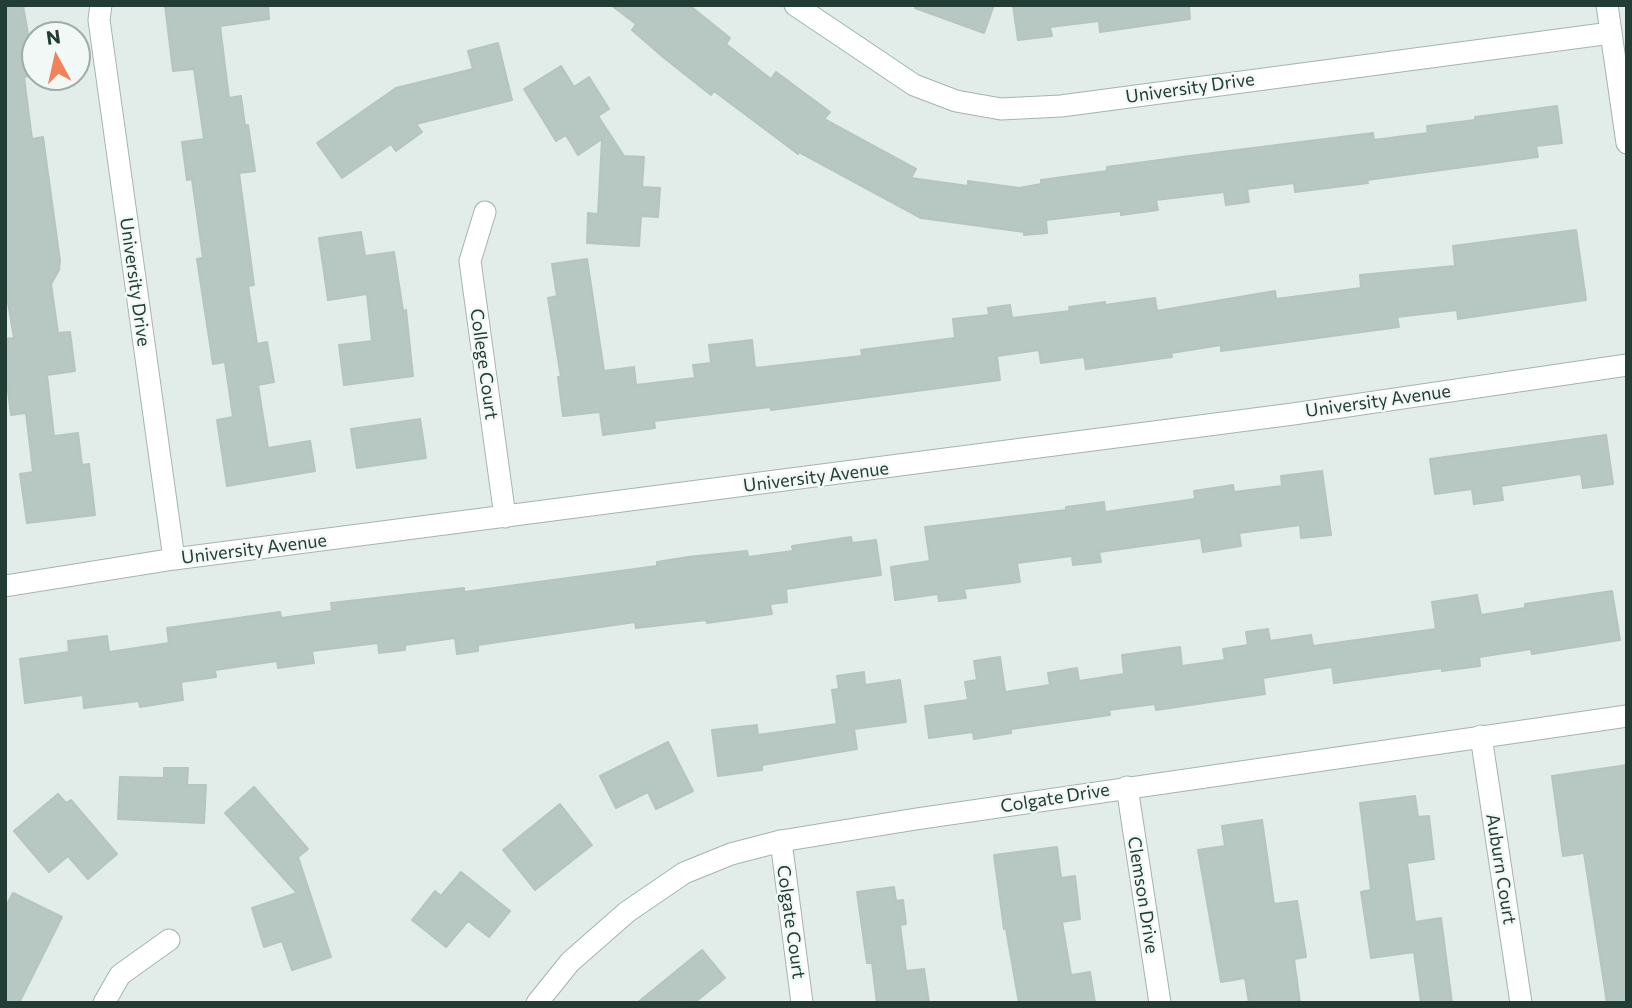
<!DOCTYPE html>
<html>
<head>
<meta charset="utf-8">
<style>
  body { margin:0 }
  #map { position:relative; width:1632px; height:1008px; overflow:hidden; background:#e2ece8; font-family:Commissioner,sans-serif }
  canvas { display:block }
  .frame { position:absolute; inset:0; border:7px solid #223d36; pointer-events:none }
  .north { position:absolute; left:21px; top:21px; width:70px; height:70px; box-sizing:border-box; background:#f2f8f5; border:2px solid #9fada9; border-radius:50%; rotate:352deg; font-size:19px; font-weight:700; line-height:28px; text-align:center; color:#223d36 }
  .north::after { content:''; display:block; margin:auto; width:24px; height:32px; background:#f2825a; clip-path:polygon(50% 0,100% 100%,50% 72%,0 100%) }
</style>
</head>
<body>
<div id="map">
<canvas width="1632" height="1008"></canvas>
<div class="frame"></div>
<div class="north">N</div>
</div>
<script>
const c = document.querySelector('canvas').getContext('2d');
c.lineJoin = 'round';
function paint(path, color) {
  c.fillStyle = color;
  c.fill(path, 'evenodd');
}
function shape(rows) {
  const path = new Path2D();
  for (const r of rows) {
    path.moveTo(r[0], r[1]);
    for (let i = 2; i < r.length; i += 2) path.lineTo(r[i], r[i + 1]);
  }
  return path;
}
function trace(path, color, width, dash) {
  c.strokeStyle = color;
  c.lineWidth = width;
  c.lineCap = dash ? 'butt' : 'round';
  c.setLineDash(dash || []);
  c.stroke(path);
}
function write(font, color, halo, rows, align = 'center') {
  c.font = font + ' Commissioner,sans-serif';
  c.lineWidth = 5;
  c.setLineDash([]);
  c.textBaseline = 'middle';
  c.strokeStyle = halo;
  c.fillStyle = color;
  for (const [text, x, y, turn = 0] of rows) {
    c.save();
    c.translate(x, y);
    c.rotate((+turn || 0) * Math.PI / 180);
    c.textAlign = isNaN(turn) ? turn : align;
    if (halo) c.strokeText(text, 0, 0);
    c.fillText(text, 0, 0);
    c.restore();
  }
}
const building = shape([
  [5,5,23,5,29,40,32,40,35,75,24,77,32,139,43,137,60,261,59,270,51,284,58,333,70,332,75,371,47,375,54,436,78,433,82,465,89,464,95,515,27,523,20,474,33,472,26,413,11,415,5,367,5,339,14,338,5,285,5,5],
  [165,5,268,5,269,19,220,26,229,98,241,96,245,126,248,125,255,171,239,173,254,285,248,286,257,344,267,342,274,382,258,385,268,448,310,441,315,471,227,486,217,420,233,417,225,362,213,364,197,259,203,258,192,179,187,180,182,142,204,139,194,69,173,71,165,5],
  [611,5,689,5,730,38,726,44,771,79,776,72,830,112,824,119,916,169,911,178,968,186,968,181,1019,188,1041,184,1041,180,1107,171,1107,167,1197,155,1373,133,1374,140,1428,133,1427,126,1475,120,1475,117,1557,106,1562,143,1536,146,1538,157,1367,180,1368,183,1295,192,1294,183,1247,189,1249,202,1226,205,1224,192,1156,200,1158,210,1121,215,1121,211,1046,220,1047,233,1024,235,1024,232,921,218,799,152,798,154,714,91,711,95,663,57,632,30,636,24,611,5],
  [916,5,994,5,984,33,915,8,916,5],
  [1013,5,1189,5,1190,19,1100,32,1099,21,1050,27,1052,36,1018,40,1013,5],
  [498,43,512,100,416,124,422,132,396,151,391,144,342,178,317,143,396,88,473,69,468,51,498,43],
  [561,66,574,87,589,77,609,109,598,116,624,156,644,157,642,187,660,188,658,217,641,216,639,246,587,243,588,213,598,214,602,139,578,155,566,135,556,141,524,89,561,66],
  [1576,230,1586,300,1458,319,1457,310,1397,317,1399,327,1221,351,1221,345,1171,353,1172,357,1086,369,1084,357,1041,363,1039,350,997,356,1000,380,771,410,770,407,654,421,655,428,603,435,600,412,563,416,558,377,561,377,548,298,557,296,552,264,587,259,604,371,634,367,636,385,695,378,693,365,711,363,709,345,752,340,755,368,862,356,861,350,955,338,953,319,989,315,988,308,1010,305,1012,318,1070,311,1069,307,1105,302,1105,305,1155,298,1157,311,1275,291,1276,299,1361,288,1360,275,1455,266,1453,246,1576,230],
  [361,232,365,256,394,252,403,311,406,310,413,376,344,385,339,345,372,341,367,294,328,300,319,238,361,232],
  [420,419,426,458,357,468,351,429,420,419],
  [1606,435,1613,484,1583,488,1581,474,1501,486,1503,500,1474,504,1472,489,1435,494,1430,459,1606,435],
  [1322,471,1331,535,1301,538,1300,525,1239,533,1241,546,1203,552,1201,538,1099,552,1101,562,1073,565,1072,556,1017,563,1020,582,964,589,966,598,939,601,938,594,895,600,891,567,930,561,925,527,1066,510,1066,507,1104,502,1105,512,1195,499,1194,491,1233,485,1234,492,1282,486,1281,476,1322,471],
  [851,537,852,543,876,540,881,575,786,589,787,602,770,604,772,614,707,623,706,620,636,628,635,622,478,645,478,651,457,654,455,638,405,645,405,650,379,653,378,643,312,651,314,663,278,668,277,661,215,670,216,677,181,682,183,700,140,707,139,701,84,708,83,695,25,703,20,659,69,652,68,641,107,636,109,652,169,643,167,628,280,612,281,618,332,611,331,603,464,588,464,592,657,566,657,562,688,557,747,551,748,557,793,551,792,546,851,537],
  [1612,591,1620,640,1532,654,1531,649,1479,657,1480,666,1442,671,1442,668,1334,683,1332,667,1263,678,1265,694,1156,710,1155,704,1109,710,1110,715,1011,729,1011,733,974,739,973,732,929,738,925,706,968,700,965,682,977,680,974,661,1000,657,1005,692,1050,685,1048,673,1077,668,1079,681,1124,674,1122,655,1180,647,1182,666,1225,660,1223,649,1248,645,1246,632,1268,629,1270,641,1311,635,1313,646,1436,629,1432,602,1477,595,1481,615,1525,608,1525,604,1612,591],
  [864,672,865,685,900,680,906,722,854,729,857,749,762,765,762,770,718,776,712,730,757,725,758,735,837,724,832,690,839,689,837,676,864,672],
  [668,742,693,791,656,809,648,792,616,808,600,776,668,742],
  [1627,765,1627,1003,1607,1003,1584,853,1563,856,1552,776,1627,765],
  [164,768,188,768,187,785,206,785,204,823,118,819,120,777,164,778,164,768],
  [254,787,308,849,298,857,331,957,292,970,282,941,264,947,252,908,297,893,225,813,254,787],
  [58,794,66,803,71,800,117,854,88,879,68,856,49,872,14,831,58,794],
  [1415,796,1418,817,1429,816,1434,859,1407,863,1415,922,1441,918,1452,1003,1421,1003,1414,952,1371,958,1361,892,1371,890,1360,803,1415,796],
  [560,804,592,845,535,890,503,850,560,804],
  [1262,820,1274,904,1297,901,1306,957,1294,959,1300,1003,1249,1003,1245,978,1221,982,1198,850,1225,846,1222,826,1262,820],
  [1057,847,1061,878,1075,876,1080,919,1062,922,1071,975,1090,972,1095,1003,1019,1003,1006,929,1004,929,994,855,1057,847],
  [461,872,510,911,489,937,468,921,446,947,412,920,435,891,441,896,461,872],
  [894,887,896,901,903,900,906,924,900,925,906,971,924,969,929,1003,877,1003,872,963,867,963,857,892,894,887],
  [13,893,62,917,19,1003,5,1003,5,908,13,893],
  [702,950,725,978,694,1003,637,1003,702,950]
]);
paint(building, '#b7c7c1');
trace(building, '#b4c6bf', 2);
const minor = shape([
  [101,5,99,20,174,559],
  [795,5,914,85,956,101,1001,109,1061,106,1611,33],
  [485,212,470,261,505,517],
  [5,586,174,559,1293,414,1627,365],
  [1481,736,1521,1003],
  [1127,787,1160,1003],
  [781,841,802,1003],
  [104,1003,120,975,169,940]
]);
const tertiary = shape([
  [1607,5,1627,143],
  [537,1003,570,962,627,912,684,873,731,854,781,841,916,819,1627,716]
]);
trace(minor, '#a5b4af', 23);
trace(tertiary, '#a5b4af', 23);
trace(minor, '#fff', 21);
trace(tertiary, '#fff', 21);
write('18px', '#223d36', '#f2f8f5', [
  ["University Drive",1190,88,-8],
  ["University Drive",135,282,82],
  ["College Court",484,364,82],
  ["University Avenue",1378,401,-8],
  ["University Avenue",816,477,-7],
  ["University Avenue",254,549,-7],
  ["Colgate Drive",1055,798,-9],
  ["Auburn Court",1501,869,81],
  ["Clemson Drive",1143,895,81],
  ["Colgate Court",791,922,82]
]);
</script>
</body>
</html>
